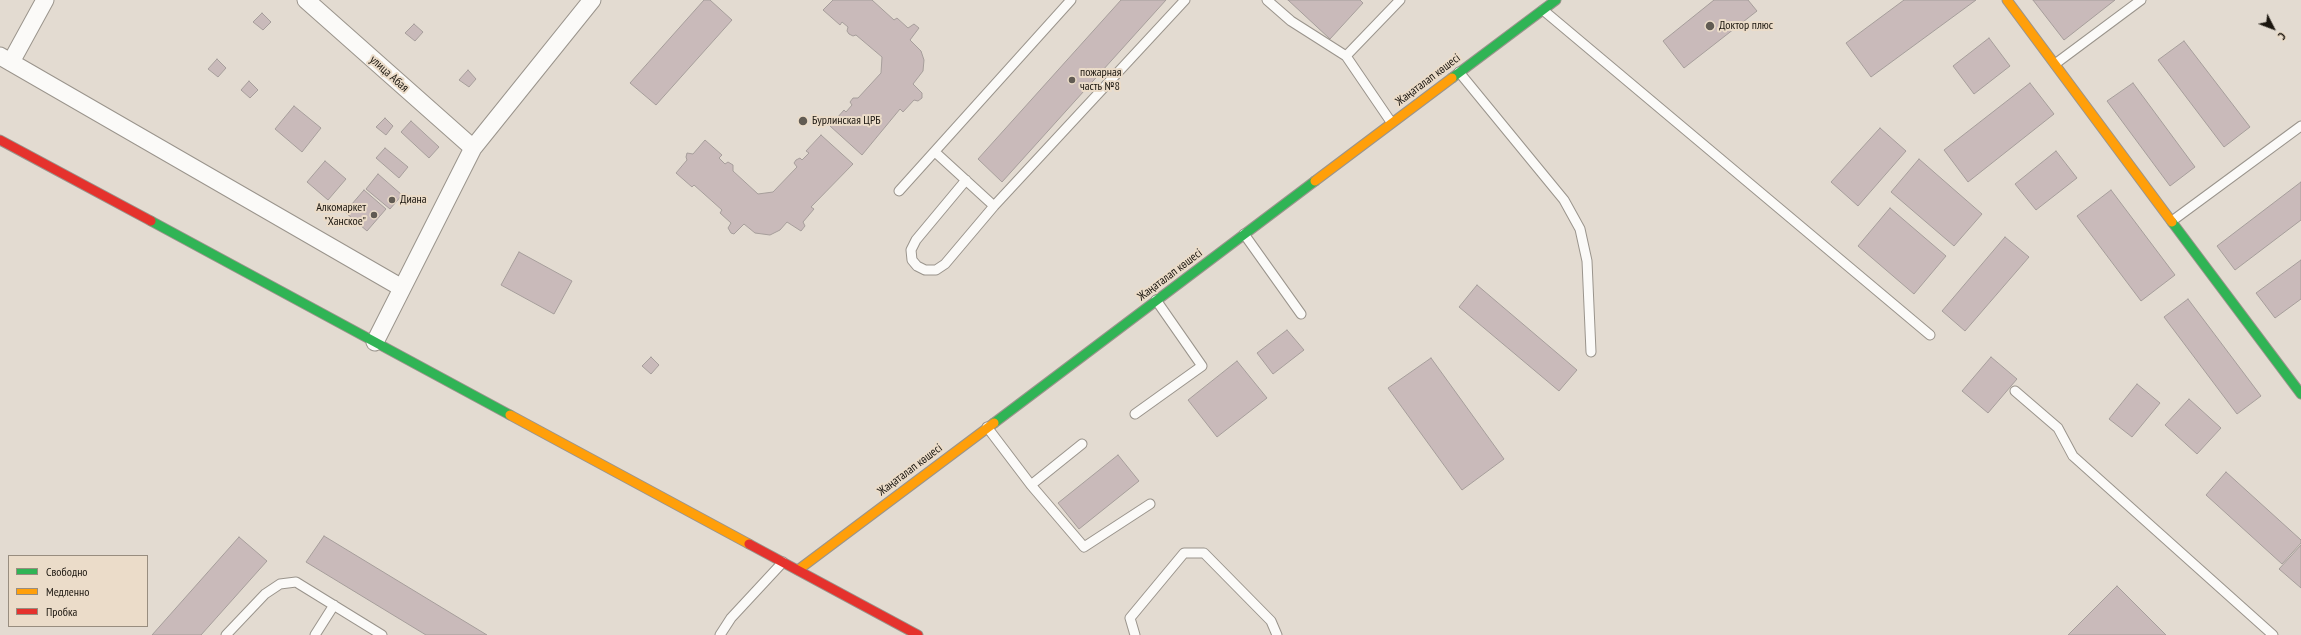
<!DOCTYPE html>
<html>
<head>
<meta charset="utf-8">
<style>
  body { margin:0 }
  #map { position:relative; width:2301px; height:635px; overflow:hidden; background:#e3dbd1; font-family:"PT Sans Narrow",sans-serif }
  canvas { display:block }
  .legend { position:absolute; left:8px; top:555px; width:140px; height:72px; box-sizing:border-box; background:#ebdcc9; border:1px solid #988d7f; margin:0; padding:5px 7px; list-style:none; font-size:12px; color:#1b160f }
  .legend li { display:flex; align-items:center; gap:8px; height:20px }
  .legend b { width:20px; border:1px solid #988d7f }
  .north { position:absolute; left:2253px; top:8px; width:40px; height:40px; -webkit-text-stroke:3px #ebdcc9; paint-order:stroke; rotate:132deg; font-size:11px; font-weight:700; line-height:16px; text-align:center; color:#1b160f }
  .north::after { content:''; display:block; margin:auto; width:14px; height:18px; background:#1b160f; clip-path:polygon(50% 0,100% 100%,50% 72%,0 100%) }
</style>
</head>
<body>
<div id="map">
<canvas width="2301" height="635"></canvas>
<ul class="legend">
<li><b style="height:5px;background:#30b455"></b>Свободно</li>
<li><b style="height:5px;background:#ff9f0a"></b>Медленно</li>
<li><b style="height:5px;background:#e5322d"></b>Пробка</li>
</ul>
<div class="north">С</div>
</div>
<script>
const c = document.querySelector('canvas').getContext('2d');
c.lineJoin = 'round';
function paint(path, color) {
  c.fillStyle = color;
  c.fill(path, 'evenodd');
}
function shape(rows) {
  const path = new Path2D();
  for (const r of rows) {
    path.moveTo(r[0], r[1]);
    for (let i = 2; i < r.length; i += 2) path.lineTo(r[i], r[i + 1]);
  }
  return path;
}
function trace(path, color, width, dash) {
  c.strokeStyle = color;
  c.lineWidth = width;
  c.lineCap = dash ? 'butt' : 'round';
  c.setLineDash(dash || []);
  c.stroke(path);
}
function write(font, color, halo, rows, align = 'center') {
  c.font = font + ' "PT Sans Narrow",sans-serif';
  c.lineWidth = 4;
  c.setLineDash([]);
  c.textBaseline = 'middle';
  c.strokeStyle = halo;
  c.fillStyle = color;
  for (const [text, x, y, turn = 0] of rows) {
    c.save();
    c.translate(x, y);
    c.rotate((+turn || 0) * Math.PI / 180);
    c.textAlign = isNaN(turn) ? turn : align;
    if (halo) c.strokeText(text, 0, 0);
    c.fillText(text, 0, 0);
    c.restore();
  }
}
const building = shape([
  [704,0,710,0,732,20,656,105,630,83,704,0],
  [833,0,872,0,894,20,897,18,908,28,914,24,919,28,910,40,921,51,924,60,923,71,913,84,922,93,922,98,918,101,914,100,903,112,900,109,862,155,830,126,844,110,846,112,852,105,850,102,853,98,858,98,881,73,882,57,856,35,853,36,849,34,847,31,848,27,842,22,840,25,823,10,833,0],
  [1121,0,1166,0,1002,182,978,159,1121,0],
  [1288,0,1360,0,1363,3,1330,39,1288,0],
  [1714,0,1748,0,1757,11,1684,68,1663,41,1714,0],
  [1904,0,1976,0,1871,77,1846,43,1904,0],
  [2033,0,2115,0,2064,40,2033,0],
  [262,13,271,22,263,30,253,22,262,13],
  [414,24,423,32,415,41,405,33,414,24],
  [1989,38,2010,66,1974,94,1953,66,1989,38],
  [2184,41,2250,127,2224,147,2158,60,2184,41],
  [217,59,226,68,218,77,208,69,217,59],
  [468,70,476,79,469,87,459,80,468,70],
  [249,81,258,90,250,98,241,90,249,81],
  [2030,83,2054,114,1968,182,1944,150,2030,83],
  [2133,83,2195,167,2170,186,2107,101,2133,83],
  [294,106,321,128,302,152,275,129,294,106],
  [385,118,393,126,386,135,376,127,385,118],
  [411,121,439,147,429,158,401,132,411,121],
  [1880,128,1906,151,1858,206,1831,182,1880,128],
  [821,135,853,164,811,207,814,209,803,222,805,226,801,231,787,222,780,230,770,235,755,233,744,224,734,234,731,233,728,228,731,223,720,213,722,210,694,185,692,187,676,173,687,160,686,157,687,153,693,154,705,140,722,155,719,158,725,164,728,162,733,165,733,171,758,194,773,192,797,167,794,163,796,160,800,158,802,160,809,153,806,151,821,135],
  [385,148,408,167,399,178,376,158,385,148],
  [2056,151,2077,178,2036,210,2015,184,2056,151],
  [1919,159,1982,214,1954,246,1891,192,1919,159],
  [325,161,346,179,328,200,307,182,325,161],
  [378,174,402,195,390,209,366,189,378,174],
  [2301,182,2301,220,2235,270,2217,246,2301,182],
  [364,190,386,209,367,231,345,212,364,190],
  [2111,190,2175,275,2141,301,2077,216,2111,190],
  [1890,208,1946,256,1914,294,1858,246,1890,208],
  [2005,237,2029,257,1965,331,1942,311,2005,237],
  [519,252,572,281,554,314,501,285,519,252],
  [2301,260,2301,299,2275,318,2256,293,2301,260],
  [1477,285,1577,370,1559,391,1459,307,1477,285],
  [2188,299,2261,396,2237,414,2164,317,2188,299],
  [1287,330,1304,350,1273,374,1257,353,1287,330],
  [651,357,659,365,651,374,642,366,651,357],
  [1991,357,2017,379,1988,413,1962,391,1991,357],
  [1431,358,1504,459,1462,490,1388,388,1431,358],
  [1237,361,1267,398,1217,437,1188,400,1237,361],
  [2137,384,2160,403,2132,437,2109,419,2137,384],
  [2189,399,2221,428,2197,454,2165,425,2189,399],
  [1118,455,1139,481,1079,529,1058,503,1118,455],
  [2226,472,2301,540,2301,543,2282,564,2206,495,2226,472],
  [324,536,487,635,426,635,306,562,324,536],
  [239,537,267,561,201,635,152,635,239,537],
  [2301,545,2301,588,2279,569,2301,545],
  [2117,586,2166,635,2068,635,2117,586]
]);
paint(building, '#c9baba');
trace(building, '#a69e9b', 1);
const lane = shape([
  [1267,0,1291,21,1346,56,1391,122],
  [1543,10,1930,335],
  [1346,56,1400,0],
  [2055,64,2141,0],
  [1459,72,1564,200,1580,229,1587,261,1591,352],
  [935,152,994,206,1185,0],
  [966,180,916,240,911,250,912,260,917,266,925,270,936,270,945,264,994,206],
  [899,191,1071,0],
  [2172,221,2301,126],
  [1244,234,1301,314],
  [2015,391,2058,428,2073,456,2273,635],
  [1135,414,1202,366,1156,300],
  [987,427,1031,485,1084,547,1150,504],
  [1031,485,1082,444],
  [226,635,265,594,280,584,296,582,382,635],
  [315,635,334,605],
  [720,635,731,618,783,562],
  [1135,635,1130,618,1184,553,1204,553,1271,621,1277,635]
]);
const street = shape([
  [306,0,473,148],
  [0,56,402,288],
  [11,62,45,0],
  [375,342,473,148,592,0]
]);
const fast = shape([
  [1452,78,1556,0],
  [151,221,510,415],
  [2172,222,2301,394],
  [994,423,1315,181]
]);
const slow = shape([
  [2007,0,2172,222],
  [1315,181,1452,78],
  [510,415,749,544],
  [798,570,994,423]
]);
const jam = shape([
  [0,140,151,221],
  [749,544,918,635]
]);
trace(lane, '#9a948c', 11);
trace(street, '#9a948c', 19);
trace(fast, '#9a948c', 11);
trace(slow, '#9a948c', 11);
trace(jam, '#9a948c', 11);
trace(lane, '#fbfaf8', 9);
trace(street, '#fbfaf8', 17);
trace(fast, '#30b455', 9);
trace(slow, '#ff9f0a', 9);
trace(jam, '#e5322d', 9);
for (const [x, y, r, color] of [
  [1710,26,5,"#615b53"],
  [1072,80,4,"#615b53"],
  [803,121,5,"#615b53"],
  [392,200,4,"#615b53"],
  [374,215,4,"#615b53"]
]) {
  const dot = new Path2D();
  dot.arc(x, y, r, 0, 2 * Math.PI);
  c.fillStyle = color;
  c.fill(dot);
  trace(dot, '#ebdcc9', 1.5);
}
write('12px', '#1b160f', '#ebdcc9', [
  ["Доктор плюс",1719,26],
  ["пожарная",1080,73],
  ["часть №8",1080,87],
  ["Бурлинская ЦРБ",812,121],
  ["Диана",400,200],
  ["Алкомаркет",366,208,"right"],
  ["\"Ханское\"",366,222,"right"]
], 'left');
write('12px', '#1b160f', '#ebdcc9', [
  ["улица Абая",389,74,42],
  ["Жаңаталап көшесі",1428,80,-37],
  ["Жаңаталап көшесі",1170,275,-37],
  ["Жаңаталап көшесі",910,470,-37]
]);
</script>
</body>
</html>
